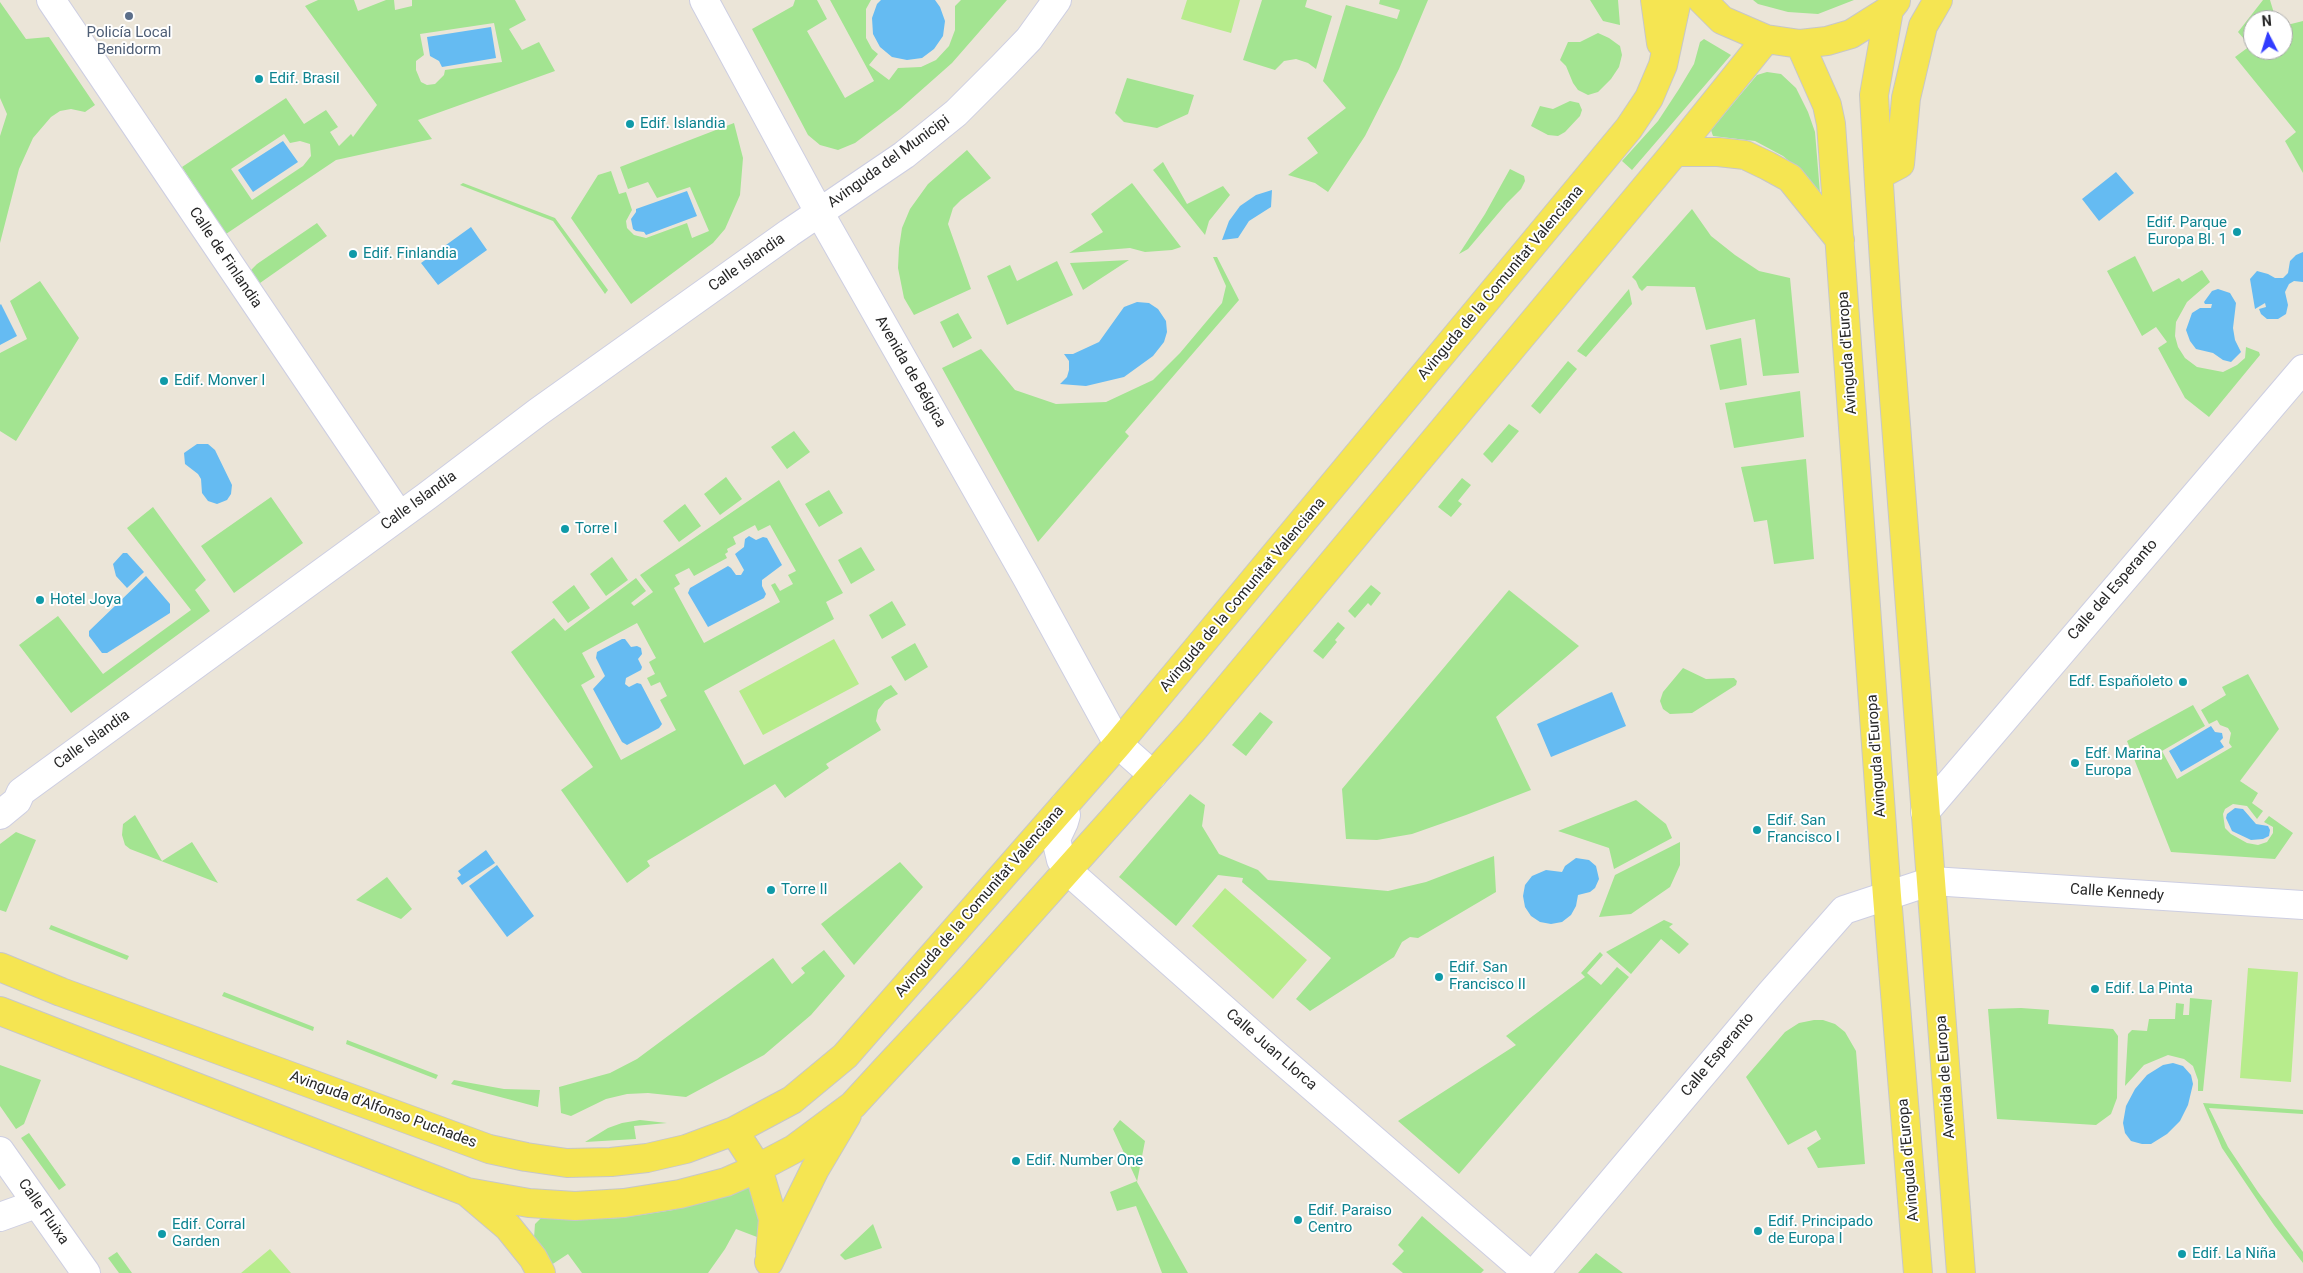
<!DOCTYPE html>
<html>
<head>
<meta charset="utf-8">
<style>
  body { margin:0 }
  #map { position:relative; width:2303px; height:1273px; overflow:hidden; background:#ebe5d8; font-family:Roboto,sans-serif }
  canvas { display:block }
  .north { position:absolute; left:2243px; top:10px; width:50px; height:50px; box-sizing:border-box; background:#fff; border:1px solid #a9a9a9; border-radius:50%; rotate:355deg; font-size:14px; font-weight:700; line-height:20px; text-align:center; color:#272727 }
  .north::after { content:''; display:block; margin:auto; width:18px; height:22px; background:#313cff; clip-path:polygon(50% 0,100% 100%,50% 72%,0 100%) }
</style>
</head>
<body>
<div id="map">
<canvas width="2303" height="1273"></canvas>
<div class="north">N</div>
</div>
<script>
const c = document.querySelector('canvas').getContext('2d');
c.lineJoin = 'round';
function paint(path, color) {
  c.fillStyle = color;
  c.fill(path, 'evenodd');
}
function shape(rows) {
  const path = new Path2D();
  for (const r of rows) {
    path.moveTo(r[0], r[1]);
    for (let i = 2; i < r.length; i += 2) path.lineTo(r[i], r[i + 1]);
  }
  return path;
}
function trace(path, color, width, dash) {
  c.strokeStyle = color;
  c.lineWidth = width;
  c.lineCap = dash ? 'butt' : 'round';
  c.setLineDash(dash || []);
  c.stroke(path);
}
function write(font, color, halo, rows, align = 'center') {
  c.font = font + ' Roboto,sans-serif';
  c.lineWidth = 4;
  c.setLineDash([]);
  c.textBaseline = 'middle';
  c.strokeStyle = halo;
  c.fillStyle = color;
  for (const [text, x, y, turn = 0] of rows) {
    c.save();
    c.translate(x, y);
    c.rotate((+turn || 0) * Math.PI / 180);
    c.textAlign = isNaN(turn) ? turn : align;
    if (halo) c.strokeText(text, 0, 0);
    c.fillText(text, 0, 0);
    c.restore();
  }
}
paint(shape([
  [318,0,354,0,358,11,386,0,394,0,395,10,412,6,412,0,515,0,526,20,509,29,522,50,539,42,555,71,418,120,432,139,336,160,226,234,182,167,286,98,304,124,326,110,338,127,330,132,339,146,351,134,353,137,377,105,305,6],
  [494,23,502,62,445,70,444,75,435,84,427,85,421,82,416,70,416,61,424,55,420,34],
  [284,134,290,143,300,141,310,144,311,156,303,166,252,200,231,169],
  [795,0,817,0,827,19,807,31,845,98,874,81,830,0,871,0,866,9,866,38,872,49,878,54,869,65,889,80,898,68,921,67,936,60,949,46,955,30,955,6,961,0,1007,0,952,63,900,109,855,143,838,150,820,145,808,135,752,29,793,6],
  [1262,0,1307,0,1305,7,1332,16,1316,69,1308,63,1296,59,1284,61,1275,70,1243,60],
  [1380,0,1428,0,1399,69,1365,136,1328,192,1315,183,1288,175,1318,153,1307,138,1346,108,1323,81,1346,5,1397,19,1400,10,1379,4],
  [1590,0,1618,0,1620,25,1603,21],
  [1753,0,1854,0,1818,14,1788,12,1758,4],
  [2263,0,2270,0,2276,20,2253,20,2253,50,2283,50,2283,26,2303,21,2303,173,2285,141,2296,132,2235,57,2250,46,2238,32],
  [0,2,26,39,49,37,95,105,85,112,71,109,60,111,51,117,33,138,19,169,0,243,0,136,7,114,0,98],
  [1598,33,1609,38,1620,46,1622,55,1619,67,1611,79,1598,92,1588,95,1578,90,1573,83,1566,66,1560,60,1568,42,1580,42],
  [1704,39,1731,55,1632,170,1622,161,1658,121,1679,89,1694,64,1700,42],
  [1767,72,1781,74,1796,88,1808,112,1815,132,1820,193,1806,175,1783,156,1755,141,1713,136,1711,130,1757,75],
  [1127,78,1194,95,1188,114,1157,128,1124,122,1115,113],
  [1570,101,1579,103,1582,110,1580,116,1565,132,1558,136,1548,135,1531,126,1540,106,1553,109],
  [734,123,743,158,740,195,725,229,713,243,631,304,571,218,598,175,611,171,619,194,626,192,632,210,626,221,627,228,634,235,646,238,687,223,692,238,709,231,690,187,657,198,648,182,628,189,620,167],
  [967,150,991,178,961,200,953,208,948,224,971,289,914,315,904,298,898,268,899,248,902,228,910,209,928,184],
  [1163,162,1187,204,1223,186,1230,195,1209,221,1205,235,1153,170],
  [1510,169,1524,176,1525,181,1521,189,1507,203,1468,249,1459,254,1485,214],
  [463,183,555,218,608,290,605,294,553,221,460,185],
  [1132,183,1181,247,1172,250,1145,252,1130,248,1069,253,1103,232,1091,214],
  [1692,209,1711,236,1735,255,1759,271,1790,278,1799,373,1763,376,1755,319,1706,330,1695,287,1647,286,1642,291,1639,288,1636,281,1632,277],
  [317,223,327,236,260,283,251,270,257,264],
  [2135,256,2153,292,2179,278,2182,282,2202,270,2210,282,2187,302,2176,322,2175,336,2178,347,2185,358,2197,367,2223,372,2237,365,2245,358,2246,347,2259,352,2260,355,2209,417,2185,398,2158,348,2167,342,2156,327,2142,336,2107,271],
  [1213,257,1217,257,1239,300,1125,432,1129,436,1038,542,942,368,981,349,1015,390,1056,404,1106,402,1153,380,1180,353,1222,303,1226,286],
  [1129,260,1083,290,1070,263],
  [1057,261,1073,295,1007,325,987,276,1010,265,1017,281],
  [40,281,79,338,16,441,0,431,0,353,27,339,10,301],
  [1629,289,1632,304,1586,357,1577,351],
  [958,313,972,338,953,348,940,322],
  [1741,338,1747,385,1720,390,1710,345],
  [1568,361,1577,369,1540,414,1531,406],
  [1800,391,1804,437,1734,448,1725,403],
  [1509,424,1519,431,1492,463,1483,454],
  [794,431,810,452,787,469,771,447],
  [1806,459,1814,559,1774,564,1767,520,1754,522,1741,467],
  [726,477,742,499,720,515,704,494],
  [1462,478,1471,485,1458,501,1462,504,1451,517,1438,507],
  [779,480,843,593,826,602,834,619,704,691,744,765,891,685,898,694,885,701,878,710,876,721,881,730,826,764,829,768,785,798,775,784,647,861,650,866,627,883,561,790,593,767,511,652,554,618,565,631,636,578,646,591,631,603,634,606,653,592,640,575],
  [755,525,758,531,770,525,796,571,788,575,793,584,780,591,775,583,771,585,780,602,704,643,674,588,680,584,675,575,689,568,694,576,727,558,725,554,728,552,727,549,736,544,733,537],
  [637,623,656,658,649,662,655,674,647,678,651,686,660,682,667,696,660,700,676,730,621,760,581,685,595,677,582,653],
  [829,490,843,513,819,527,805,504],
  [271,497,303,543,234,593,201,546],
  [685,504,701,526,679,542,663,521],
  [153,507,206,580,195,590,210,611,71,713,19,645,58,616,103,674,191,610,127,528],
  [861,547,875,570,851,584,838,560],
  [612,557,628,580,606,596,590,574],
  [574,585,590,608,568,623,552,602],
  [1371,585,1381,593,1371,606,1368,603,1355,618,1348,611],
  [1509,590,1579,646,1496,717,1531,790,1466,815,1412,834,1377,840,1346,839,1342,789],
  [892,601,906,625,882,639,869,615],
  [1338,622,1345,628,1335,640,1337,642,1323,659,1313,651],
  [915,643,928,667,905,681,891,657],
  [1683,668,1706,679,1734,678,1737,681,1736,685,1692,713,1670,714,1663,709,1660,701,1663,692],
  [2248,674,2279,729,2240,781,2258,793,2252,803,2263,811,2257,819,2247,806,2233,804,2225,809,2223,814,2225,828,2231,834,2247,843,2258,845,2267,842,2273,833,2273,827,2264,822,2269,816,2293,833,2275,859,2171,852,2127,741,2193,705,2205,726,2162,751,2177,779,2232,747,2229,743,2231,733,2228,728,2220,725,2217,720,2209,724,2201,710,2226,695,2222,687],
  [1260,712,1273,722,1246,756,1232,745],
  [1190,794,1205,805,1202,826,1219,854,1258,870,1268,880,1388,891,1426,882,1494,856,1496,892,1418,938,1410,937,1402,942,1394,957,1310,1011,1296,999,1331,958,1242,882,1243,878,1218,875,1176,926,1119,877],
  [1636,800,1666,824,1672,838,1614,869,1609,848,1558,831],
  [135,815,162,861,192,842,218,883,130,849,125,845,122,835,123,824],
  [16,832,36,840,6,912,0,910,0,844],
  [1680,842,1680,865,1670,887,1631,914,1599,917,1615,875],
  [900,862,923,887,854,965,821,924],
  [387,877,412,909,401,919,356,900],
  [1664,920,1673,924,1669,927,1689,944,1679,954,1661,939,1631,974,1606,952],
  [51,925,129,956,127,960,49,929],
  [824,950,845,976,811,1015,764,1055,686,1097,648,1093,627,1094,606,1099,571,1116,561,1113,559,1087,610,1073,637,1059,773,958,792,984,805,973,801,968],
  [1600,952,1603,955,1587,973,1601,985,1617,967,1629,977,1459,1174,1398,1121,1516,1045,1506,1036,1585,977,1581,973],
  [224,992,314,1027,313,1031,222,996],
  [2190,998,2212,1000,2203,1091,2198,1091,2198,1080,2193,1066,2184,1059,2168,1055,2144,1065,2125,1086,2128,1034,2132,1030,2147,1031,2149,1019,2175,1019,2176,1003,2184,1004,2183,1015,2189,1015],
  [2021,1008,2049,1010,2048,1024,2113,1029,2118,1036,2117,1098,2111,1114,2096,1125,1997,1119,1988,1009],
  [1814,1020,1823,1020,1835,1024,1845,1032,1856,1051,1865,1164,1818,1168,1807,1148,1821,1139,1816,1130,1788,1145,1746,1077,1785,1032,1799,1023],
  [347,1040,438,1075,436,1079,346,1044],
  [0,1065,41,1080,24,1124,16,1129,0,1106],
  [454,1080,504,1089,540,1090,538,1107,451,1084],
  [2203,1103,2303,1110,2303,1114,2209,1108,2228,1147,2258,1192,2303,1252,2303,1263,2274,1225,2222,1148],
  [640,1120,667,1123,634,1126,636,1139,585,1142,608,1128,622,1123],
  [1120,1120,1145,1141,1137,1182,1188,1273,1162,1273,1136,1206,1117,1211,1110,1192,1137,1181,1113,1129],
  [29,1133,66,1185,59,1190,21,1138],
  [750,1185,759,1219,757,1237,736,1229,725,1249,708,1273,582,1273,568,1254,548,1267,534,1238,535,1224,542,1217,572,1220,621,1218,673,1210],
  [1422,1216,1484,1270,1481,1273,1403,1273,1392,1264,1404,1251,1398,1245],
  [873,1224,882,1248,845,1260,840,1255],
  [117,1252,132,1273,119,1273,108,1258],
  [1596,1253,1623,1273,1578,1273]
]), '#a3e491');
paint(shape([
  [1187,0,1240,0,1231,33,1181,19],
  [834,639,859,684,763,735,739,691],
  [1225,888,1307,960,1273,999,1192,926],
  [2248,968,2298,972,2291,1082,2240,1078],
  [270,1249,291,1273,241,1273]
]), '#b7ec8c');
paint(shape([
  [881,0,935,0,940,7,945,21,943,36,934,49,922,58,907,60,892,57,880,47,873,34,872,18,877,4],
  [491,27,496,58,442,67,439,61,430,56,427,37],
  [283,141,298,162,253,192,238,170],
  [2116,172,2134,193,2099,221,2082,199],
  [1272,190,1271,207,1249,221,1238,238,1222,240,1229,221,1240,206,1256,195],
  [687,191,697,216,646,235,644,232,636,231,633,229,631,219,636,212,636,209],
  [471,227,487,250,438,285,421,263],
  [2303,252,2303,282,2294,281,2289,284,2285,292,2288,305,2286,314,2278,319,2267,319,2261,314,2259,309,2266,307,2265,303,2255,309,2250,279,2257,271,2268,274,2275,278,2283,278,2288,273,2290,261,2296,255],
  [2218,289,2230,293,2236,303,2233,328,2235,340,2241,352,2231,362,2223,360,2213,353,2196,349,2190,341,2186,330,2192,313,2200,308,2211,308,2212,304,2205,304,2204,302,2212,291],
  [1137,302,1149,303,1158,309,1166,321,1167,332,1164,342,1153,356,1124,377,1086,386,1060,384,1067,377,1069,370,1069,361,1064,354,1073,354,1099,342,1124,307],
  [1,304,17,336,0,345,0,305],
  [197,444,208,444,215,450,232,485,231,494,227,500,217,504,208,501,202,493,201,479,198,474,185,464,184,453],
  [749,536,756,540,763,537,767,538,782,565,762,580,762,586,766,594,764,598,708,627,688,593,690,588,728,566,731,568,736,575,741,575,744,570,735,554,744,547,745,539],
  [123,553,127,553,144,572,127,588,116,576,113,564],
  [146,576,170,604,170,613,107,653,102,653,89,636,89,631],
  [622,639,625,639,631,647,637,646,641,648,642,654,638,659,642,667,641,670,626,678,625,684,629,687,637,683,641,684,662,724,659,728,627,745,622,742,593,689,605,676,596,658,597,652],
  [1612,692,1626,726,1551,757,1537,724],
  [2211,726,2215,732,2222,733,2223,738,2220,741,2224,747,2181,772,2169,751],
  [2235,808,2243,809,2256,824,2268,826,2270,830,2269,836,2263,839,2251,840,2232,831,2226,818,2227,814],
  [486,850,495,863,462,885,457,878,461,875,458,871],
  [1576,858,1589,860,1596,866,1599,879,1595,888,1590,892,1578,895,1576,906,1571,915,1562,922,1551,924,1540,922,1531,916,1525,907,1523,896,1525,885,1532,876,1546,870,1562,872,1565,866],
  [497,865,534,916,507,937,469,886],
  [2173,1063,2183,1066,2191,1075,2193,1084,2188,1105,2180,1121,2167,1134,2151,1144,2142,1144,2131,1141,2125,1133,2123,1123,2126,1106,2135,1089,2147,1075,2163,1065]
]), '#65bbf2');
const minor = shape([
  [51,0,399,515],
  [704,0,819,212,1027,578,1118,744,1153,775],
  [1064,806,1066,815,1064,822,1056,839,1061,860,1068,871,1270,1050,1528,1273],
  [1925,812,2303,369],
  [0,815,17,801,21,792,427,496,538,412,789,233,904,155,956,113,1003,66,1029,39,1057,0],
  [0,1151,86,1273],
  [0,1217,36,1204],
  [1535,1273,1770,994,1844,910,1932,881,2303,905]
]);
const major = shape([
  [1655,0,1661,43],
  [1702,0,1722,20,1766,39,1800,44,1827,41,1851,34,1889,10,1896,1],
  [1889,10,1874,95,1879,184,1887,307,1961,1273],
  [1800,44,1827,105,1831,124,1887,896,1918,1273],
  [1675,152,1718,152,1745,155,1768,166,1790,178,1840,240],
  [1879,175,1900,164,1906,98,1923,26,1938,0],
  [0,967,61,992,489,1149,526,1157,567,1163,611,1162,647,1158,686,1149,734,1131,792,1100,845,1056,1118,744,1629,128,1649,98,1663,65,1677,0],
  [0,1011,467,1192,529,1203,575,1206,624,1203,680,1194,726,1182,758,1168,794,1149,853,1105,886,1069,972,977,1193,730,1675,152,1766,39],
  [734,1131,758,1168,773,1219,770,1253],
  [468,1193,508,1227,533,1258,541,1273],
  [769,1262,815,1169,847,1115]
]);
trace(minor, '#cdcee2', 30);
trace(major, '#c7c7c7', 30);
trace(minor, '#fff', 28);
trace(major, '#f5e552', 28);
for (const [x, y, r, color] of [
  [129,16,5,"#5c6f8a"],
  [259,79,5,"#0f9aa8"],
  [630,124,5,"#0f9aa8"],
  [2237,232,5,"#0f9aa8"],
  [353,254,5,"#0f9aa8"],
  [164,381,5,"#0f9aa8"],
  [565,529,5,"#0f9aa8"],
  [40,600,5,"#0f9aa8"],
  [2183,682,5,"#0f9aa8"],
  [2075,763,5,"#0f9aa8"],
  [1757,830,5,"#0f9aa8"],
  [771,890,5,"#0f9aa8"],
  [1439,977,5,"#0f9aa8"],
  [2095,989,5,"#0f9aa8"],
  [1016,1161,5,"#0f9aa8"],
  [1298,1220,5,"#0f9aa8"],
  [1758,1231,5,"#0f9aa8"],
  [162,1234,5,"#0f9aa8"],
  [2182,1254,5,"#0f9aa8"]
]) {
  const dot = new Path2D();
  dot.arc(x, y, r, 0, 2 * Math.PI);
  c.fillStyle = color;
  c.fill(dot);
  trace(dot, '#fff', 2);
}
write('15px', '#4e5e75', '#fff', [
  ["Policía Local",129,33],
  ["Benidorm",129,50]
]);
write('15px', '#0d838f', '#fff', [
  ["Edif. Brasil",269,79],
  ["Edif. Islandia",640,124],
  ["Edif. Parque",2227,223,"right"],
  ["Europa Bl. 1",2227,240,"right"],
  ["Edif. Finlandia",363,254],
  ["Edif. Monver I",174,381],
  ["Torre I",575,529],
  ["Hotel Joya",50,600],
  ["Edf. Españoleto",2173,682,"right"],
  ["Edf. Marina",2085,754],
  ["Europa",2085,771],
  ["Edif. San",1767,821],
  ["Francisco I",1767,838],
  ["Torre II",781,890],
  ["Edif. San",1449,968],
  ["Francisco II",1449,985],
  ["Edif. La Pinta",2105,989],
  ["Edif. Number One",1026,1161],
  ["Edif. Paraiso",1308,1211],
  ["Centro",1308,1228],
  ["Edif. Principado",1768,1222],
  ["de Europa I",1768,1239],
  ["Edif. Corral",172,1225],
  ["Garden",172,1242],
  ["Edif. La Niña",2192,1254]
], 'left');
write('15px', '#272727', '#fff', [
  ["Avinguda del Municipi",889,162,-36],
  ["Calle de Finlandia",225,258,56],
  ["Calle Islandia",747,263,-35],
  ["Avinguda de la Comunitat Valenciana",1501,283,-50],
  ["Avinguda d'Europa",1848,353,-94],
  ["Avenida de Bélgica",910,372,60],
  ["Calle Islandia",419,501,-36],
  ["Calle del Esperanto",2113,590,-49],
  ["Avinguda de la Comunitat Valenciana",1243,595,-50],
  ["Calle Islandia",92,740,-36],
  ["Avinguda d'Europa",1877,756,-94],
  ["Calle Kennedy",2117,893,4],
  ["Avinguda de la Comunitat Valenciana",980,902,-49],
  ["Calle Juan Llorca",1271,1050,41],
  ["Calle Esperanto",1718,1055,-50],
  ["Avenida de Europa",1946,1077,-94],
  ["Avinguda d'Alfonso Puchades",383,1110,20],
  ["Avinguda d'Europa",1909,1160,-95],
  ["Calle Fluixa",43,1212,55]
]);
</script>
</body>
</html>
